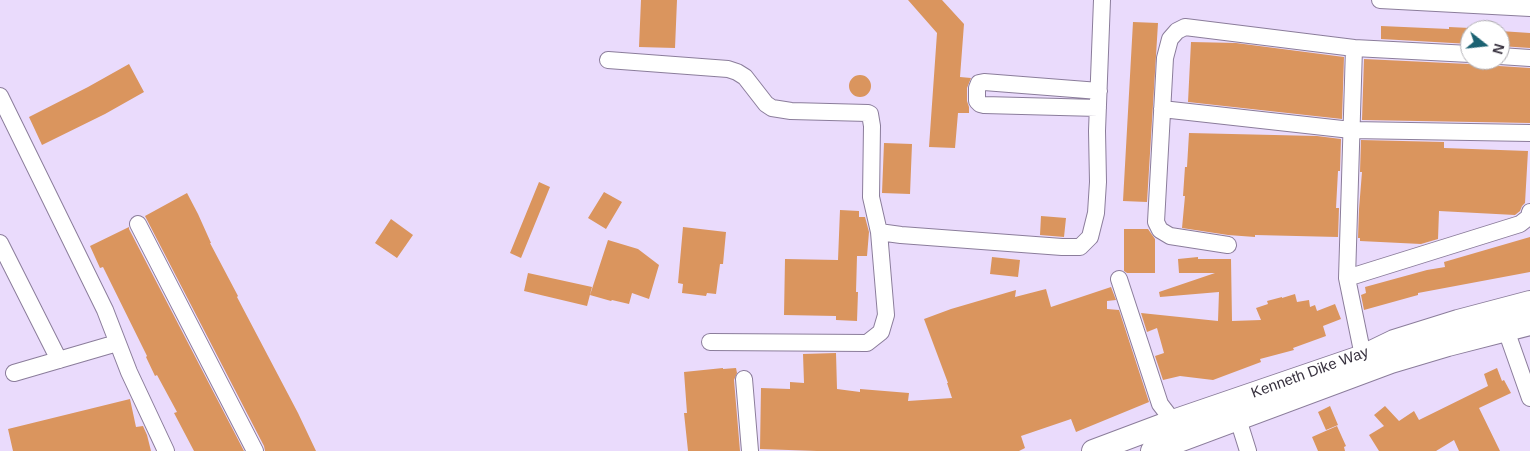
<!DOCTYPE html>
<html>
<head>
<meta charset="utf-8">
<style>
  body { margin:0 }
  #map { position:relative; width:1530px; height:451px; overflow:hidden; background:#eadbfc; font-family:Arial,sans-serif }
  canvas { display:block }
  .north { position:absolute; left:1460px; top:20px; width:50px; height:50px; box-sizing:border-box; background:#fff; border:1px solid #afadb2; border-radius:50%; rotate:106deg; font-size:14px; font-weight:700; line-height:20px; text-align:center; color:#38323f }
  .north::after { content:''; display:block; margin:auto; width:18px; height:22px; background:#1b6272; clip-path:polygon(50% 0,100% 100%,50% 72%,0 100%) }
</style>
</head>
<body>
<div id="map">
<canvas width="1530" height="451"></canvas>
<div class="north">N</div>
</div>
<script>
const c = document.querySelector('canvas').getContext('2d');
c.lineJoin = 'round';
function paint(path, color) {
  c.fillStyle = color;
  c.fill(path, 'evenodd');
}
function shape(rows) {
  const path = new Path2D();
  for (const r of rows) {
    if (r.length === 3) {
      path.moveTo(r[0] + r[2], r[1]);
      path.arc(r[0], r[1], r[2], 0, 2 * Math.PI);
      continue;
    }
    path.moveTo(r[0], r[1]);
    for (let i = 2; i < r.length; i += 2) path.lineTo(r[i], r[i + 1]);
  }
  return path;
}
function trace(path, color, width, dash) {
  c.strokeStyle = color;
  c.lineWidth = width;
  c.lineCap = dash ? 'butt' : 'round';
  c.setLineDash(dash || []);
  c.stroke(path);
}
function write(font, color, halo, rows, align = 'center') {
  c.font = font + ' Arial,sans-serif';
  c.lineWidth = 4.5;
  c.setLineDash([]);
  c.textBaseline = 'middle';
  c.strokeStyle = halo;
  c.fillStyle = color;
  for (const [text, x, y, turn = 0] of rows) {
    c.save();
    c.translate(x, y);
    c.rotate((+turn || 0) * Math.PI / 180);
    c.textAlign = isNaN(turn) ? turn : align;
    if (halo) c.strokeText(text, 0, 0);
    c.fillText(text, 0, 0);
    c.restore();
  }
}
paint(shape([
  [641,0,677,0,675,48,639,47],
  [908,0,942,0,964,24,960,77,971,78,967,88,967,101,969,107,969,113,958,113,955,148,929,147,937,33],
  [1133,22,1158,23,1147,202,1123,201],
  [1381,26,1449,29,1449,27,1470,28,1470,44,1381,39],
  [1500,31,1530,33,1530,48,1500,46],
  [1191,42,1236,43,1344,57,1342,119,1188,102],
  [1364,59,1469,64,1476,61,1493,63,1499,66,1530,68,1530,123,1362,120],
  [129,64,144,92,105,114,42,145,29,117,88,87],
  [860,86,11],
  [1189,133,1317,136,1341,139,1340,171,1338,171,1336,208,1339,208,1338,237,1255,235,1255,237,1228,235,1182,228,1185,196,1183,196,1185,167,1187,167],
  [1361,140,1444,142,1444,148,1528,151,1525,203,1522,206,1520,211,1515,215,1439,211,1438,239,1421,244,1360,241,1360,238,1358,238,1359,209,1362,172,1360,172],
  [884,143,912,144,910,194,882,193],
  [539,182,550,187,521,258,510,253],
  [604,192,622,202,606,229,588,218],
  [187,193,198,214,211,243,210,243,238,296,237,297,298,413,316,451,265,451,264,446,146,218,145,216],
  [840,210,859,211,859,217,865,217,869,232,867,256,857,256,856,292,858,292,857,321,836,320,836,316,784,315,785,259,838,260],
  [1041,216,1066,218,1064,237,1040,235],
  [391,219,413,235,397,258,375,243],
  [129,227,129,229,244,451,194,451,174,413,177,412,157,375,155,376,146,357,147,356,103,267,100,268,90,246],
  [683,227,726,232,723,264,720,264,716,294,707,293,706,296,682,293,683,284,678,283],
  [1124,229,1148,229,1155,239,1155,273,1127,273,1124,271],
  [1530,237,1530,272,1418,293,1418,295,1364,310,1361,295,1366,293,1365,287,1427,270,1445,267,1444,262],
  [608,240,638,249,659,265,649,299,632,293,629,304,612,300,611,301,590,295],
  [992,257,1020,260,1018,277,990,274],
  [1198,257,1198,259,1231,259,1232,321,1261,320,1256,308,1268,304,1267,301,1282,297,1282,298,1295,294,1297,302,1309,300,1310,307,1315,305,1317,311,1335,304,1341,319,1323,326,1326,336,1293,348,1294,350,1260,359,1261,362,1213,380,1180,376,1163,380,1155,356,1164,353,1157,328,1147,332,1141,313,1218,321,1219,292,1160,297,1159,292,1215,273,1179,273,1178,259],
  [528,273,592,287,587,306,524,291],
  [1111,287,1116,300,1107,301,1107,309,1119,310,1149,402,1076,432,1071,419,1021,436,1025,448,1019,451,817,451,760,449,761,388,790,389,790,382,804,383,803,354,836,353,837,389,860,392,860,389,909,393,908,401,952,398,947,383,948,383,924,319,951,309,1016,290,1015,297,1046,289,1051,307],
  [723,368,723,369,736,368,737,373,734,380,740,451,688,451,684,413,687,413,684,372],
  [1497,368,1502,381,1504,380,1511,393,1479,408,1500,451,1459,451,1454,440,1436,451,1379,451,1369,435,1384,426,1374,415,1385,406,1399,421,1414,411,1419,420,1488,386,1484,374],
  [130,399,136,427,143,426,147,435,151,451,13,451,8,429],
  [1330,406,1338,425,1326,430,1318,412],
  [1337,426,1346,446,1344,447,1345,451,1318,451,1312,437]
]), '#da955e');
const minor = shape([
  [1380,0,1530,8],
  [1500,56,1530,58],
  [608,60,728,69,737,72,745,77,766,104,772,108,791,111,868,113,870,114,872,126,871,197,879,232],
  [0,96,105,310,129,372,166,451],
  [1098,108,984,105,980,104,977,101,977,88,979,83,984,82,1099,91],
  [1162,109,1351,130,1530,133],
  [138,224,255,451],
  [0,243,59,360],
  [1228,245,1170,236,1160,230,1156,222,1165,58,1170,39,1177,31,1185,27,1354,48],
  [1347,278,1520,224,1529,217,1530,212],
  [1119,279,1160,404,1173,421],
  [1506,330,1530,398],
  [710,342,867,343,881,332,886,315,879,232,901,235,1062,247,1080,247,1090,237,1096,213,1098,182,1097,131,1102,0],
  [1363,356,1347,278,1354,48,1470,54],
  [14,373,117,343],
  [744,379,750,451],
  [1238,419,1248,451]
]);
const highway = shape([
  [1093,451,1173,421,1363,356,1394,341,1458,321,1530,302],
  [1152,451,1391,362,1448,345,1530,324]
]);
trace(minor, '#8b7d9b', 18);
trace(highway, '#8b7d9b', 24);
trace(minor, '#fff', 16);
trace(highway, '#fff', 22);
write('15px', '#38323f', '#fff', [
  ["Kenneth Dike Way",1310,373,-20]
]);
</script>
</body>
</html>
